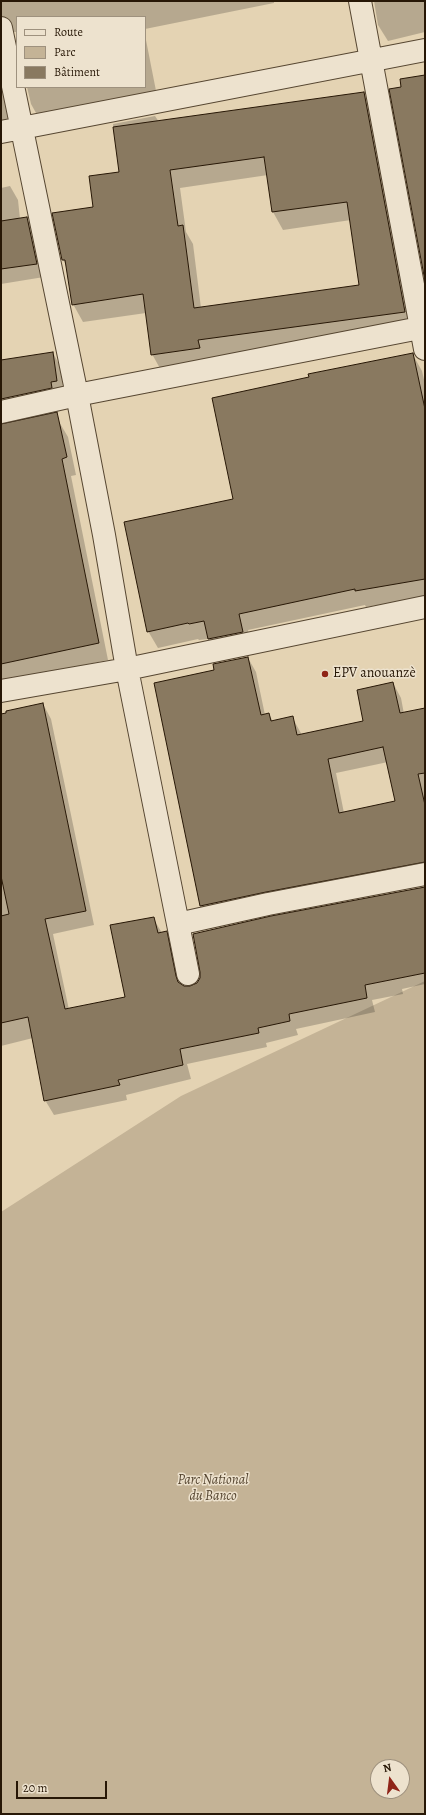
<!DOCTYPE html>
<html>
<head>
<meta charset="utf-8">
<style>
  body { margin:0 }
  #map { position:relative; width:426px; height:1815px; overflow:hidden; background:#e4d3b3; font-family:Alegreya,serif }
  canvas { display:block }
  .frame { position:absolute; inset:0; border:2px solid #271706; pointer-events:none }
  .legend { position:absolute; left:16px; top:16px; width:130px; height:72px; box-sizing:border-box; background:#ede2ce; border:1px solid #9e917e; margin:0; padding:5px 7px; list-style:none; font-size:12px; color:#271706 }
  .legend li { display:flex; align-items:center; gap:8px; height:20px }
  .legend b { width:20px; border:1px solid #9e917e }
  .north { position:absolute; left:370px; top:1759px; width:40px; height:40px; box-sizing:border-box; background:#ede2ce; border:1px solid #9e917e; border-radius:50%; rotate:346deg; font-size:11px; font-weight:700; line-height:16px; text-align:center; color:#271706 }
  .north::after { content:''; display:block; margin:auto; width:14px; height:18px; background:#8f2418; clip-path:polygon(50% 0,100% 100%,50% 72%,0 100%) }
  .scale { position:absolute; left:16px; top:1781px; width:91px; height:18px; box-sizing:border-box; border:2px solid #271706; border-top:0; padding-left:5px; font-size:12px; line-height:14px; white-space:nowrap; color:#271706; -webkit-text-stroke:3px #ede2ce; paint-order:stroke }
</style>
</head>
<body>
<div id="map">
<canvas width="426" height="1815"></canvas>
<div class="frame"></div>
<ul class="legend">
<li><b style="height:5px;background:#ede2ce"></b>Route</li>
<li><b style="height:11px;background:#c4b396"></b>Parc</li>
<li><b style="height:11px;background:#897960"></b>Bâtiment</li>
</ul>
<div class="north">N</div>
<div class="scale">20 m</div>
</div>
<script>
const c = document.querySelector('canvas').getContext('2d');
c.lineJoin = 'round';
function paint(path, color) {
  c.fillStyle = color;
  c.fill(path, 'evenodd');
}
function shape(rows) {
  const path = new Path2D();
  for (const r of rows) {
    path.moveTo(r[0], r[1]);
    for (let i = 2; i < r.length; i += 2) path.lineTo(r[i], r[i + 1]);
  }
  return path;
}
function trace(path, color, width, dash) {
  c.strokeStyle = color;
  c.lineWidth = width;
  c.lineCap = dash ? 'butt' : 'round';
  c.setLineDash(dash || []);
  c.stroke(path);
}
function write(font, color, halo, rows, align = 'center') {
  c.font = font + ' Alegreya,serif';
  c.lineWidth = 3;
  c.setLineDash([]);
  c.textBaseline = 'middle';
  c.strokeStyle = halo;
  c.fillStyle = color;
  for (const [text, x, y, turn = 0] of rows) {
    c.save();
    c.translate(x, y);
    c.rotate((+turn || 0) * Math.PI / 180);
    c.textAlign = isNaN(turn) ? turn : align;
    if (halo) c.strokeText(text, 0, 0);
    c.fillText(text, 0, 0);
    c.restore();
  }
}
paint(shape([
  [425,981,425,1814,1,1814,1,1212,181,1096],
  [378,1767,402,1767,402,1791,378,1791]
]), '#c4b396');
paint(shape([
  [1,1,274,1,274,3,145,29,145,17,17,17,17,39,16,32,8,32,1,36],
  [374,1,425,1,425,32,388,41,378,25],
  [145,35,159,106,40,120,31,104,27,87,145,87],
  [1,64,14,126,1,128],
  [364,93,374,111,415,328,208,358,209,366,162,372,152,354,146,313,83,322,73,304,68,268,63,260,94,208,120,173,113,124,155,116,159,122],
  [268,175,273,212,283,230,351,220,360,286,201,308,193,244,186,232,180,188],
  [10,186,18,200,20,219,27,218,34,231,44,277,1,284,1,188],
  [1,352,2,360,53,353,60,366,64,393,1,403],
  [413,355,422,371,425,384,425,597,366,607,365,605,248,630,252,649,218,656,208,639,199,640,198,639,158,648,148,631,235,500],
  [58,420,68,437,76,475,71,476,108,660,1,682,1,432],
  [248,658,256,672,265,715,269,714,273,722,292,717,302,735,364,722,393,683,401,698,404,714,425,709,425,877,209,921,200,906,155,684,215,671],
  [388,762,396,802,344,813,336,773],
  [43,704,51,719,94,925,53,934,69,1010,127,998,153,918,162,933,166,932,175,947,182,986,190,987,425,888,425,984,402,989,403,994,372,1000,375,1012,296,1029,298,1035,266,1043,267,1047,187,1064,191,1079,126,1095,127,1100,54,1115,45,1100,33,1038,1,1046,1,714]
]), '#0003');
const building = shape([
  [425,75,425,281,389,89,401,87,400,79,425,75],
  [364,92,405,312,198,340,200,348,151,355,143,294,72,305,65,260,62,260,52,213,93,207,89,176,119,172,113,127,364,92],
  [264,157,272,212,347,202,359,285,194,308,183,225,178,226,170,170,264,157],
  [27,217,37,264,1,269,1,221,27,217],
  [53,352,57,381,51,382,52,388,1,399,1,360,53,352],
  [413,353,425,409,425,579,355,591,355,589,239,614,243,632,208,639,204,621,189,624,188,623,147,632,124,522,233,499,212,398,309,377,308,374,413,353],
  [57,412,67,457,62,459,99,643,1,664,1,424,57,412],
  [248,657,261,715,269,713,271,721,293,716,297,735,363,721,357,690,393,682,400,713,425,708,425,773,418,774,425,805,425,862,266,892,200,906,154,683,214,670,213,664,248,657],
  [383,747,395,801,339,813,328,759,383,747],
  [43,703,86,911,45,919,65,1009,125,997,110,925,154,917,158,933,167,931,176,976,178,982,184,986,190,986,197,983,200,978,200,972,193,934,271,916,425,887,425,973,365,985,367,998,289,1014,290,1021,258,1028,259,1033,180,1049,183,1065,118,1080,120,1085,44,1101,28,1017,1,1023,1,916,9,914,1,876,1,714,6,713,6,711,43,703]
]);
paint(building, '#897960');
trace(building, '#271706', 1);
const minor = shape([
  [360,1,425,349],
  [1,28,77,395,104,535,127,669,188,974],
  [1,132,425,50],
  [1,412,77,395,425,327],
  [1,691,127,669,425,607],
  [178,924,268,904,425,874]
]);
trace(minor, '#564631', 24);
trace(minor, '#ede2ce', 22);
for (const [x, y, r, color] of [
  [325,674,4,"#8f2418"]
]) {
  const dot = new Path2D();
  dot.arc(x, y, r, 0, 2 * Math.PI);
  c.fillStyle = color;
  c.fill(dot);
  trace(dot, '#ede2ce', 1.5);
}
write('14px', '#271706', '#ede2ce', [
  ["EPV anouanzè",333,674]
], 'left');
write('italic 14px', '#564631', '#ede2ce', [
  ["Parc National",213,1481],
  ["du Banco",213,1497]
]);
</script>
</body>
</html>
